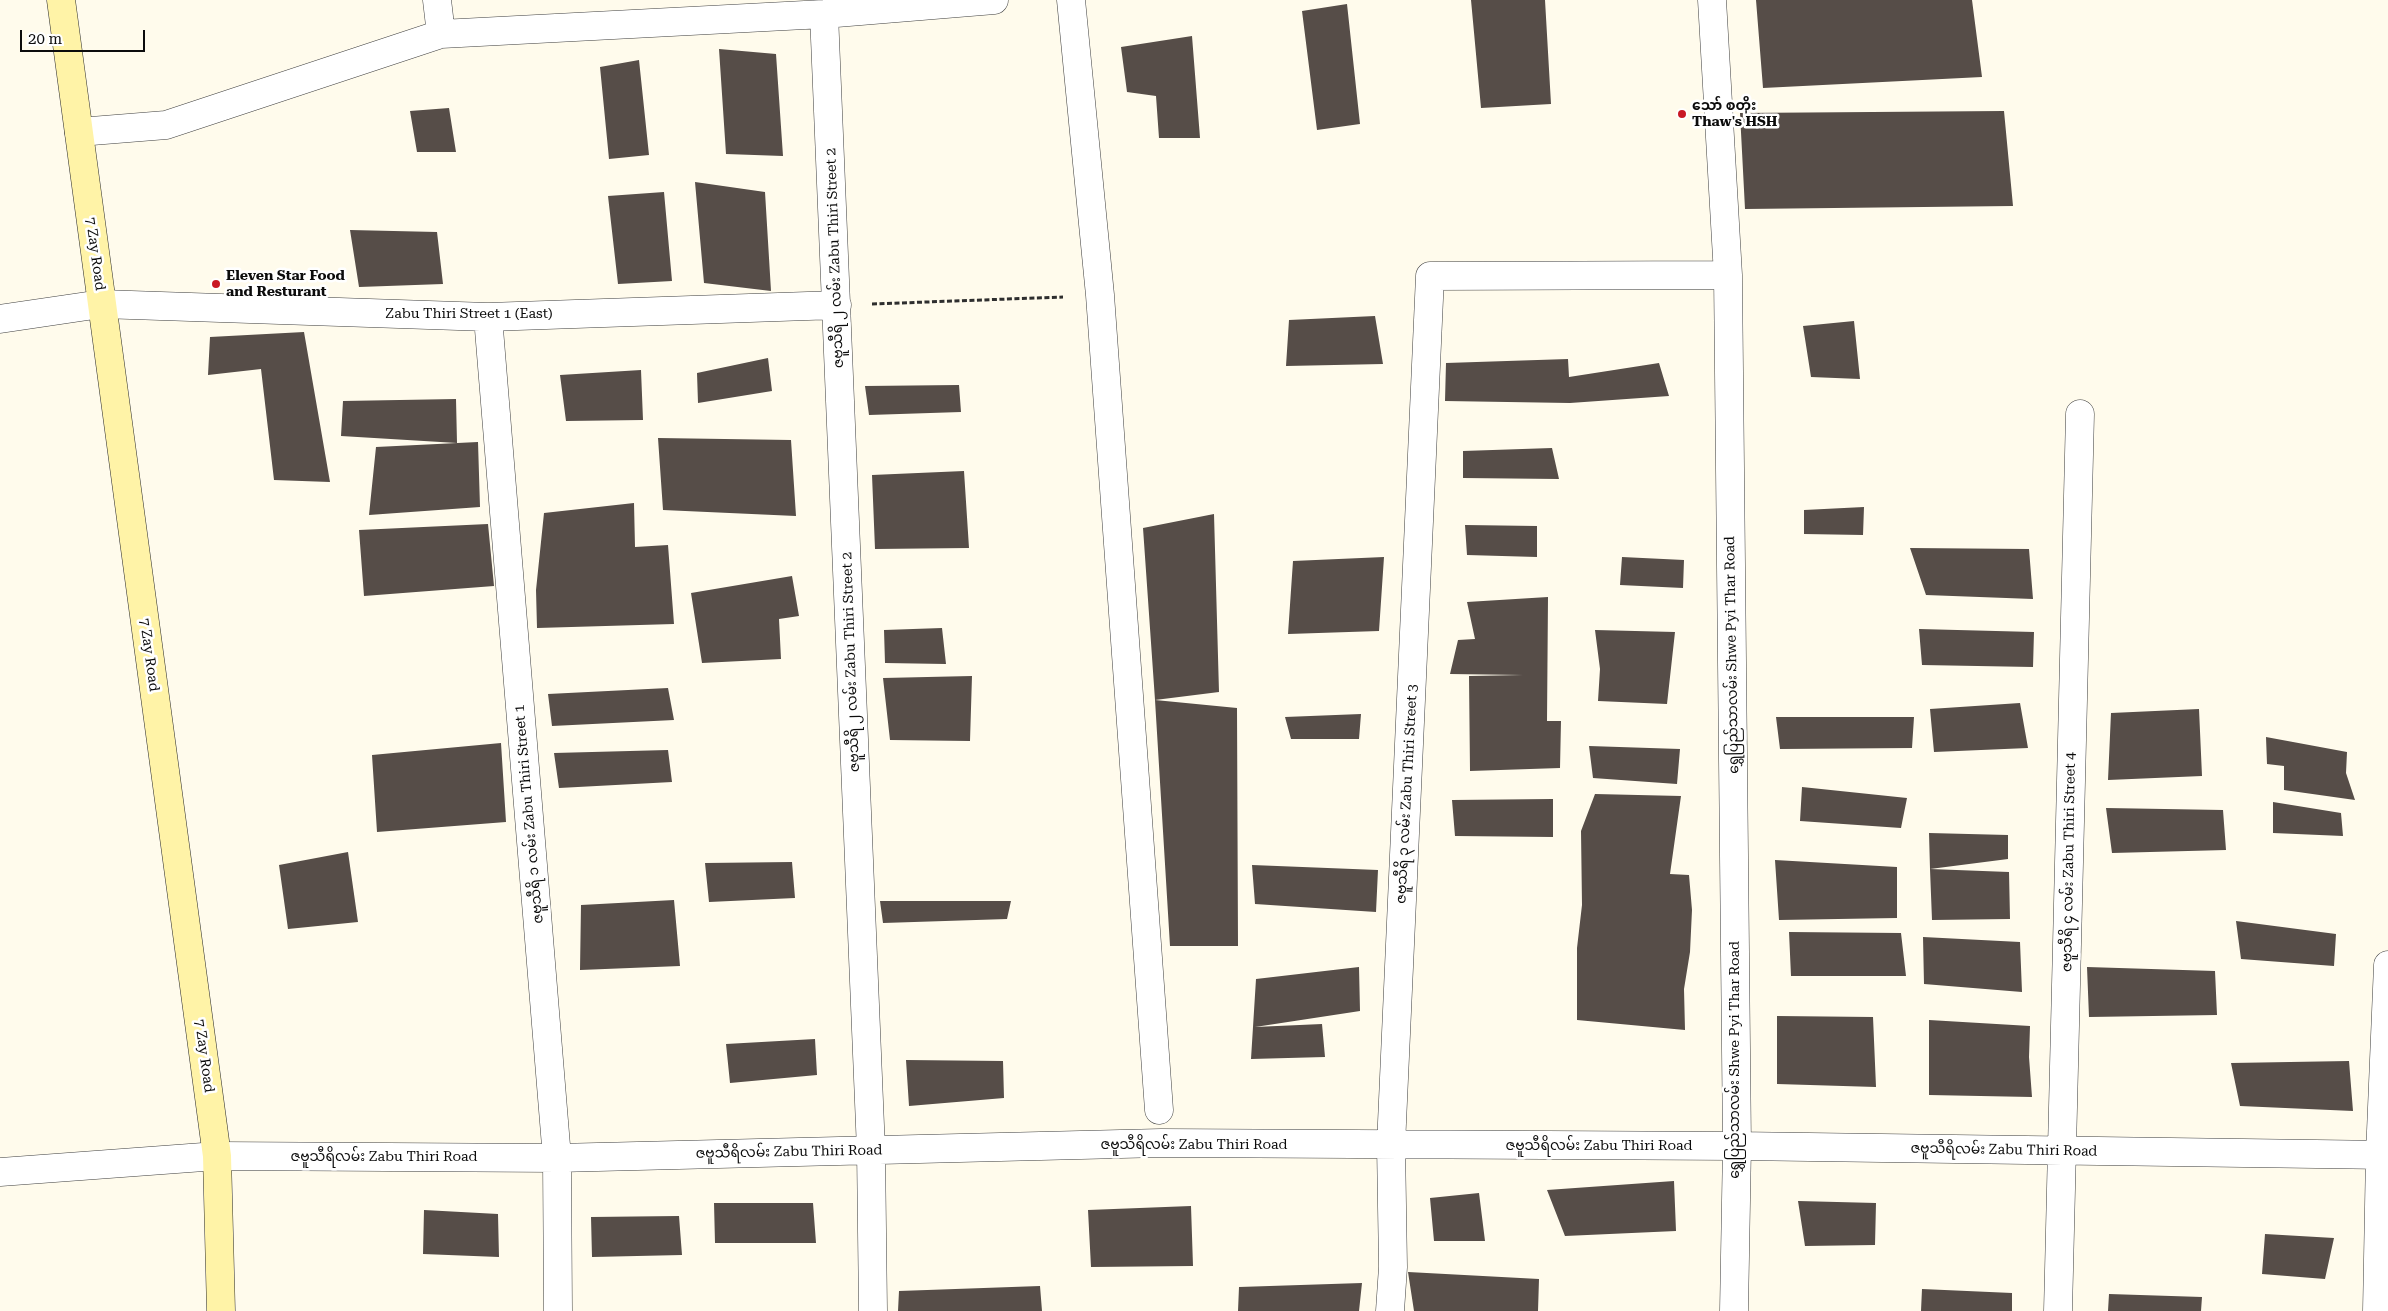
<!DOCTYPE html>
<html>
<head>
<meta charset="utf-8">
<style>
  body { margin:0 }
  #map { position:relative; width:2388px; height:1311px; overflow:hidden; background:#fffbec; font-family:"Roboto Serif",serif }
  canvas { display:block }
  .scale { position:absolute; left:20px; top:30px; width:125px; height:22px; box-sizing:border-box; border:2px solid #0c0c0c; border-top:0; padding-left:6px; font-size:15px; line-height:18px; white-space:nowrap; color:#0c0c0c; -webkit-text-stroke:4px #fff; paint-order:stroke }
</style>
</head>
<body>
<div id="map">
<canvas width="2388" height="1311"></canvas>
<div class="scale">20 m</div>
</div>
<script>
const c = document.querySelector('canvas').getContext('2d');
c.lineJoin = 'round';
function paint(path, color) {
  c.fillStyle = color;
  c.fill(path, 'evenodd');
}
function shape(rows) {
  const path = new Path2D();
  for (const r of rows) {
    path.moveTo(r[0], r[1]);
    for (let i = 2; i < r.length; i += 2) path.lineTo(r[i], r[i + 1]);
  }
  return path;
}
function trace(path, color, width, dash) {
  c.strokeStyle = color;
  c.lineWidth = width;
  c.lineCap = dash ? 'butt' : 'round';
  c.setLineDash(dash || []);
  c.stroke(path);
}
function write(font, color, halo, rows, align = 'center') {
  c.font = font + ' "Roboto Serif","Noto Sans Myanmar",serif';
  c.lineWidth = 5;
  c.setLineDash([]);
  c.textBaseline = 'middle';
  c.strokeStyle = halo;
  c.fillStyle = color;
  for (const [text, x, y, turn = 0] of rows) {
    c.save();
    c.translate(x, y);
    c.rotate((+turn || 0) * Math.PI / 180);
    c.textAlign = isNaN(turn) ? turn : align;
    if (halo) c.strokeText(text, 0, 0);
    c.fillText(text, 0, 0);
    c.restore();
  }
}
paint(shape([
  [1471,0,1545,0,1551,104,1481,108],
  [1756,0,1972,0,1982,77,1763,88],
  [1347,4,1360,124,1317,130,1302,11],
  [1192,36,1200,138,1159,138,1156,96,1127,92,1121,47],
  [719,49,776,54,783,156,726,154],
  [639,60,649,155,609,159,600,67],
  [449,108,456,152,417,152,410,111],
  [2004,111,2013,206,1745,209,1740,113],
  [695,182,765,192,771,291,704,283],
  [664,192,672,281,618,284,608,196],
  [350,230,437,232,443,284,359,287],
  [1375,316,1383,364,1286,366,1289,320],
  [1854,321,1860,379,1811,377,1803,326],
  [304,332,330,482,274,480,261,369,208,375,210,337],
  [768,358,772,391,698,403,697,373],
  [1568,359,1569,377,1659,363,1669,396,1570,403,1445,401,1446,363],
  [641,370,643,420,566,421,560,375],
  [959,385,961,412,869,415,865,386],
  [456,399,457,443,341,436,343,401],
  [658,438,791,440,796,516,663,510],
  [478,442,480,507,369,515,376,447],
  [1552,448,1559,479,1463,478,1463,451],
  [964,471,969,548,875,549,872,475],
  [634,503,635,547,668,545,674,624,537,628,536,590,544,513],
  [1864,507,1863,535,1804,534,1804,510],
  [1214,514,1219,692,1155,700,1143,528],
  [488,524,494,586,364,596,359,530],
  [1465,525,1537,526,1537,557,1467,555],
  [1910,548,2029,549,2033,599,1926,595],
  [1384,557,1379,631,1288,634,1293,561],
  [1622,557,1684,560,1683,588,1620,585],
  [792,576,799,616,779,619,781,659,702,663,691,593],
  [1548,597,1547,721,1561,721,1560,768,1470,771,1469,676,1523,675,1450,674,1458,640,1475,639,1467,602],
  [942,628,946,664,885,663,884,630],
  [1919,629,2034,632,2033,667,1922,665],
  [1595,630,1675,632,1667,704,1598,701,1600,669],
  [972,676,970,741,890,740,883,678],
  [668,688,674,720,552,726,548,694],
  [1155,700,1237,708,1238,946,1170,946],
  [2020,703,2028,748,1934,752,1930,709],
  [2199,709,2202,776,2108,780,2111,713],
  [1361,714,1359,739,1291,739,1285,717],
  [1776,717,1914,717,1912,748,1780,749],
  [2266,737,2347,752,2346,773,2355,800,2284,790,2284,766,2267,764],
  [501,743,506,822,377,832,372,755],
  [1589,746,1680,749,1677,784,1593,778],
  [668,750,672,782,559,788,554,753],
  [1802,787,1907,798,1901,828,1800,821],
  [1595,794,1681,796,1670,874,1689,875,1692,910,1690,952,1684,989,1685,1030,1577,1020,1577,948,1582,905,1581,831],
  [1553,799,1553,837,1455,836,1452,800],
  [2273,802,2341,813,2343,836,2273,833],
  [2106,808,2223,810,2226,850,2112,853],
  [1929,833,2008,835,2008,859,1930,869],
  [348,852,358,922,288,929,279,865],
  [1775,860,1897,867,1897,918,1779,920],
  [792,862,795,898,709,902,705,863],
  [1252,865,1378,870,1376,912,1255,904],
  [1930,869,2009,872,2010,919,1932,920],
  [674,900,680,966,580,970,581,905],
  [880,901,1011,901,1007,919,883,923],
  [2236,921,2336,934,2334,966,2241,959],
  [1789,932,1901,933,1906,976,1791,976],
  [1923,937,2020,942,2022,992,1924,984],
  [1359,967,1360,1011,1255,1027,1322,1024,1325,1057,1251,1059,1256,979],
  [2087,967,2215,971,2217,1015,2089,1017],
  [1777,1016,1873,1017,1876,1087,1777,1084],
  [1929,1020,2030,1026,2029,1057,2032,1097,1929,1095],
  [815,1039,817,1075,730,1083,726,1044],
  [906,1060,1003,1061,1004,1098,909,1106],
  [2349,1061,2353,1111,2240,1106,2231,1063],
  [1674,1181,1676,1231,1565,1236,1547,1190],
  [1479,1193,1485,1241,1434,1241,1430,1198],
  [1798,1201,1876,1203,1875,1245,1805,1246],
  [714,1203,813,1203,816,1243,715,1243],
  [1191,1206,1193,1266,1091,1267,1088,1210],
  [424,1210,498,1214,499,1257,423,1254],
  [679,1216,682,1255,592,1257,591,1217],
  [2265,1234,2334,1238,2325,1279,2262,1274],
  [1408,1272,1539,1279,1538,1311,1414,1311],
  [1362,1283,1359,1311,1238,1311,1239,1287],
  [1040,1286,1042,1311,898,1311,899,1291],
  [1922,1289,2012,1293,2012,1311,1921,1311],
  [2109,1294,2202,1297,2201,1311,2108,1311]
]), '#564d48');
const street = shape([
  [437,0,441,34],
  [1071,0,1100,295,1159,1110],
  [1712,0,1728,275,1737,1146,1734,1311],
  [824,14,871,1150,873,1311],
  [79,132,166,125,441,34,824,14,994,0],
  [488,317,557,1158,558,1311],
  [0,319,101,304,488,317,837,305],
  [0,1172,217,1156,557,1158,1161,1143,1737,1146,2388,1155],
  [1390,1311,1393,1267,1391,1145,1430,276,1728,275],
  [2058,1311,2080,414],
  [2377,1311,2380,1155,2388,965]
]);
const secondary = shape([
  [61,0,217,1156,221,1311]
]);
trace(street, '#3f3f3f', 29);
trace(secondary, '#2e2e2e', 29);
trace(shape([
  [872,304,1063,297]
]), '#2e2e2e', 3, [5, 2.5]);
trace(street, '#fff', 28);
trace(secondary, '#fff3a7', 28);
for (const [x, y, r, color] of [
  [1682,114,5,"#c91825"],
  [216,284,5,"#c91825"]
]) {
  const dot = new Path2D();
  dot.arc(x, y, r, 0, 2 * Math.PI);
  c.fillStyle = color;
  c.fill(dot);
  trace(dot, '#fff', 2);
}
write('bold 14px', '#0c0c0c', '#fff', [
  ["သော် စတိုး",1692,106],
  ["Thaw's HSH",1692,122],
  ["Eleven Star Food",226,276],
  ["and Resturant",226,292]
], 'left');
write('14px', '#0c0c0c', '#fff', [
  ["7 Zay Road",95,254,82],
  ["ဇဗူသီရိ ၂ လမ်း Zabu Thiri Street 2",835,258,-92],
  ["Zabu Thiri Street 1 (East)",469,314],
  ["7 Zay Road",149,655,82],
  ["ရွှေပြည်သာလမ်း Shwe Pyi Thar Road",1732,655,-91],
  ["ဇဗူသီရိ ၂ လမ်း Zabu Thiri Street 2",851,662,-92],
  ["ဇဗူသီရိ ၃ လမ်း Zabu Thiri Street 3",1407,794,-87],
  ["ဇဗူသီရိ ၁ လမ်း Zabu Thiri Street 1",529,814,-95],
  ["ဇဗူသီရိ ၄ လမ်း Zabu Thiri Street 4",2069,862,-89],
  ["7 Zay Road",204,1056,82],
  ["ရွှေပြည်သာလမ်း Shwe Pyi Thar Road",1735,1060,-90],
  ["ဇဗူသီရိလမ်း Zabu Thiri Road",1194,1145],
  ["ဇဗူသီရိလမ်း Zabu Thiri Road",1599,1146],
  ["ဇဗူသီရိလမ်း Zabu Thiri Road",2004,1150,1],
  ["ဇဗူသီရိလမ်း Zabu Thiri Road",789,1152,-1],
  ["ဇဗူသီရိလမ်း Zabu Thiri Road",384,1157]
]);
</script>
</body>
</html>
